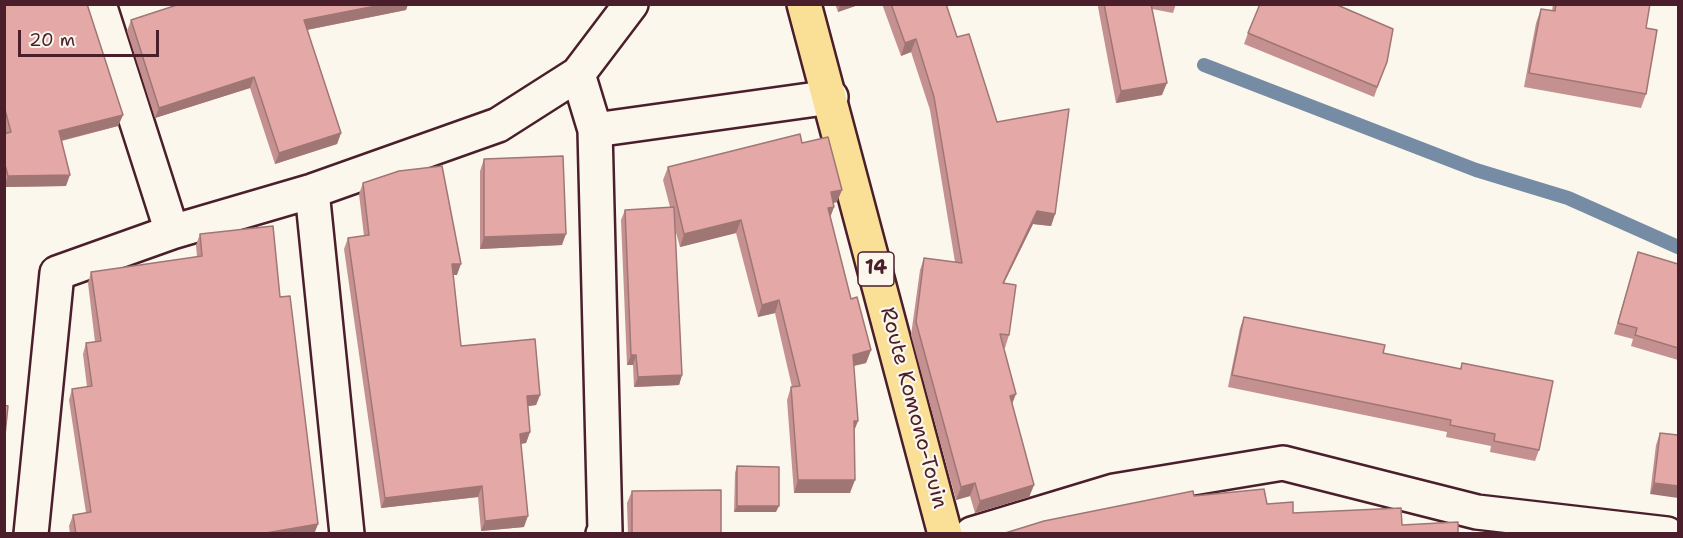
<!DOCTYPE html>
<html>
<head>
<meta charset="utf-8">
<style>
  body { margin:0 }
  #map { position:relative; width:1683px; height:538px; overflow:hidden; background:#fbf7ec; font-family:"Shantell Sans",sans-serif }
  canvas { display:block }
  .frame { position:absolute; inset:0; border:6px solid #4a1f2b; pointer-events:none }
  .scale { position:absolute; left:18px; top:30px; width:141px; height:27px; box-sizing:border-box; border:3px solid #4a1f2b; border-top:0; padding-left:8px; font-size:18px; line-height:21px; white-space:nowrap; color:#4a1f2b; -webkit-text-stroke:4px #fbf7ec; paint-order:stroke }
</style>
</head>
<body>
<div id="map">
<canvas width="1683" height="538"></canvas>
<div class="frame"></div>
<div class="scale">20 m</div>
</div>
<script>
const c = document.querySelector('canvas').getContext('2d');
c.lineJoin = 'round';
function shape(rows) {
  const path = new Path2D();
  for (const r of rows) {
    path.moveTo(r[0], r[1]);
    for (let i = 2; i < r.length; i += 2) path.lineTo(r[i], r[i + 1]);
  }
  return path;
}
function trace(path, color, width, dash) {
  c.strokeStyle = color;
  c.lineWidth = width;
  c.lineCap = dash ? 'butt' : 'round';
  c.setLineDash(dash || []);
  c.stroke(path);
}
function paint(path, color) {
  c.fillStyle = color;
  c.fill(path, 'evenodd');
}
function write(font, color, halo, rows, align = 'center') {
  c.font = font + ' "Shantell Sans",sans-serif';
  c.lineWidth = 4.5;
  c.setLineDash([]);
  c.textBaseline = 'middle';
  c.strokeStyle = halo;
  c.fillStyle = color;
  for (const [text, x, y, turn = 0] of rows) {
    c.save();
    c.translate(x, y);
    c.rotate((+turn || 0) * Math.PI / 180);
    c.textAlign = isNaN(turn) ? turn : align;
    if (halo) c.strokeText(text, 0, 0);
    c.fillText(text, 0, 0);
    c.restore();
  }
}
trace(shape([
  [1204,65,1476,170,1568,198,1678,247]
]), '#768ba4', 14);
const minor = shape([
  [99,4,172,232],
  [578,74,595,130,831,97],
  [595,130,605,531,603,534],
  [312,191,347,534],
  [31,534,57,273,172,232,312,191,498,125,578,74,631,4],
  [972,534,1114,491,1283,463,1477,512,1667,534]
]);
const major = shape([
  [804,4,945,534]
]);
trace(minor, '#4a1f2b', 38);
trace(major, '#4a1f2b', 38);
trace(minor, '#fbf7ec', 33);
trace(major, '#fadf96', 33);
paint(shape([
  [4,4,123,115,118,126,62,141,66,186,4,187],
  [174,4,408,4,406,10,307,30,341,133,337,144,275,164,250,88,155,118,127,31,131,20,175,6],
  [835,4,861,4,838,12],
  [882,4,946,4,957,37,997,122,1055,214,1051,226,1033,224,1004,283,1009,335,1005,348,1003,348,1012,405,1034,485,1029,497,975,513,970,496,956,500,911,335,920,270,924,258,955,262,930,110,911,52,901,56],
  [1099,4,1176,4,1173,13,1152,9,1162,95,1116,103,1098,7],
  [1553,4,1650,4,1646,28,1646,94,1641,108,1524,87,1536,23,1541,9,1552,11],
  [1248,33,1387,62,1374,97,1244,44],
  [802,143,837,202,833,203,834,207,830,218,851,299,871,350,866,363,854,366,854,431,850,493,794,493,787,400,791,387,792,387,775,313,758,317,736,233,680,247,675,229,682,375,679,385,634,387,633,365,627,365,621,220,625,210,670,207,663,180,668,167],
  [484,159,562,245,480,249,480,171],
  [363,183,457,275,453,275,461,346,540,395,536,405,528,406,530,432,526,443,521,444,524,527,481,531,478,497,381,508,344,249,348,238,364,236,359,194],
  [200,234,280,297,318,524,314,534,70,534,69,526,73,515,86,513,69,400,72,389,87,387,83,354,86,343,95,342,88,283,91,272,197,257,196,245],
  [1638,252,1678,264,1678,360,1631,346,1633,339,1614,334],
  [1244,317,1383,353,1460,369,1462,363,1539,450,1535,461,1490,452,1491,446,1446,437,1447,432,1228,387,1240,328],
  [1660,433,1678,435,1650,494,1656,445],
  [737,466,776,512,734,512,735,473],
  [632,491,721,534,628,534,627,503]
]), '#c49190');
paint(shape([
  [386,4,408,4,406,10,301,31,304,20],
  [840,4,861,4,838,12],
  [916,39,911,52,901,56,905,43],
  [254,77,250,88,155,118,159,108],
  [1167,83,1162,95,1116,103,1121,91],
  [123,115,118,126,55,142,59,131],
  [341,133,337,144,275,164,279,153],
  [70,175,66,186,4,187,8,176],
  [842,190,837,202,826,205,831,192],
  [834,207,829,220,828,208],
  [1037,211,1055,214,1051,226,1033,224,998,295,1003,283],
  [741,220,736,233,680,247,684,234],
  [566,234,562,245,480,249,484,237],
  [452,264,461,264,457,275,448,275],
  [779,300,775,313,758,317,762,305],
  [871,350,866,363,848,367,853,355],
  [631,355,636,355,633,365,627,365],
  [682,375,679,385,634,387,638,377],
  [1016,394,1011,407,1010,396],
  [540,395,536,405,523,407,527,396],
  [854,421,858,421,853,434],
  [530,432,526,443,516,444,520,434],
  [798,480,855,480,850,493,794,493],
  [975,483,970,496,956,500,961,487],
  [1654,483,1678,486,1678,498,1650,494],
  [1034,485,1029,497,975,513,980,501],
  [482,486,478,497,381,508,385,498],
  [737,506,779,506,776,512,734,512],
  [528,516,524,527,481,531,485,521],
  [318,524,314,534,260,534]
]), '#a07675');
const building = shape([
  [4,4,87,4,123,115,59,131,70,175,8,176,4,161,4,134,11,132,4,106,4,4],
  [180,4,386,4,304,20,341,133,279,153,254,77,159,108,131,20,180,4],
  [891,4,946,4,957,37,969,34,997,122,1069,109,1055,214,1037,211,1003,283,1016,285,1009,335,1000,334,1016,394,1010,396,1034,485,980,501,975,483,961,487,916,322,924,258,962,263,934,97,916,39,905,43,891,4],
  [1104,4,1151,4,1167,83,1121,91,1104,4],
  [1260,4,1335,4,1393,29,1387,62,1377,87,1248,33,1260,4],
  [1556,4,1650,4,1646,28,1657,30,1646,94,1529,73,1541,9,1555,11,1556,4],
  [800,134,802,143,828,137,842,190,831,192,834,207,828,208,851,299,857,297,871,350,853,355,858,421,854,421,855,480,798,480,791,387,800,386,779,300,762,305,741,220,684,234,668,167,800,134],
  [563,156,566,234,484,237,484,159,563,156],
  [442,166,461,264,452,264,461,346,535,339,540,395,527,396,530,432,520,434,528,516,485,521,482,486,385,498,348,238,369,235,363,183,399,171,442,166],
  [674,207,682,375,638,377,636,355,631,355,625,210,674,207],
  [273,226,280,297,290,296,318,524,260,534,76,534,73,515,91,512,72,389,92,386,86,343,101,341,91,272,202,256,200,234,273,226],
  [1638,252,1678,264,1678,348,1635,335,1637,328,1618,323,1638,252],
  [1244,317,1385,345,1383,353,1461,369,1462,363,1553,381,1539,450,1494,441,1495,434,1450,425,1451,420,1232,375,1244,317],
  [4,405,8,406,4,445,4,405],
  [1660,433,1678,435,1678,486,1654,483,1660,433],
  [737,466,779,467,779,506,737,506,737,466],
  [1264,489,1267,504,1293,502,1293,513,1401,508,1402,525,1458,522,1458,534,1002,534,1044,521,1193,491,1194,496,1264,489],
  [721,490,721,534,632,534,632,491,721,490]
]);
paint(building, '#e4a9a7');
trace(building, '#a07675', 1.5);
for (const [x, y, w] of [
  [876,269,36]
]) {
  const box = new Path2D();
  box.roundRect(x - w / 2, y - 17, w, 34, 4.5);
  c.fillStyle = '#fbf7ec';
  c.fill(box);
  trace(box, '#4a1f2b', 1.5);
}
write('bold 20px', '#4a1f2b', null, [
  ["14",876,269]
]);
write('21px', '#4a1f2b', '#fbf7ec', [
  ["Route Komono-Touin",913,408,75]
]);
</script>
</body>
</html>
